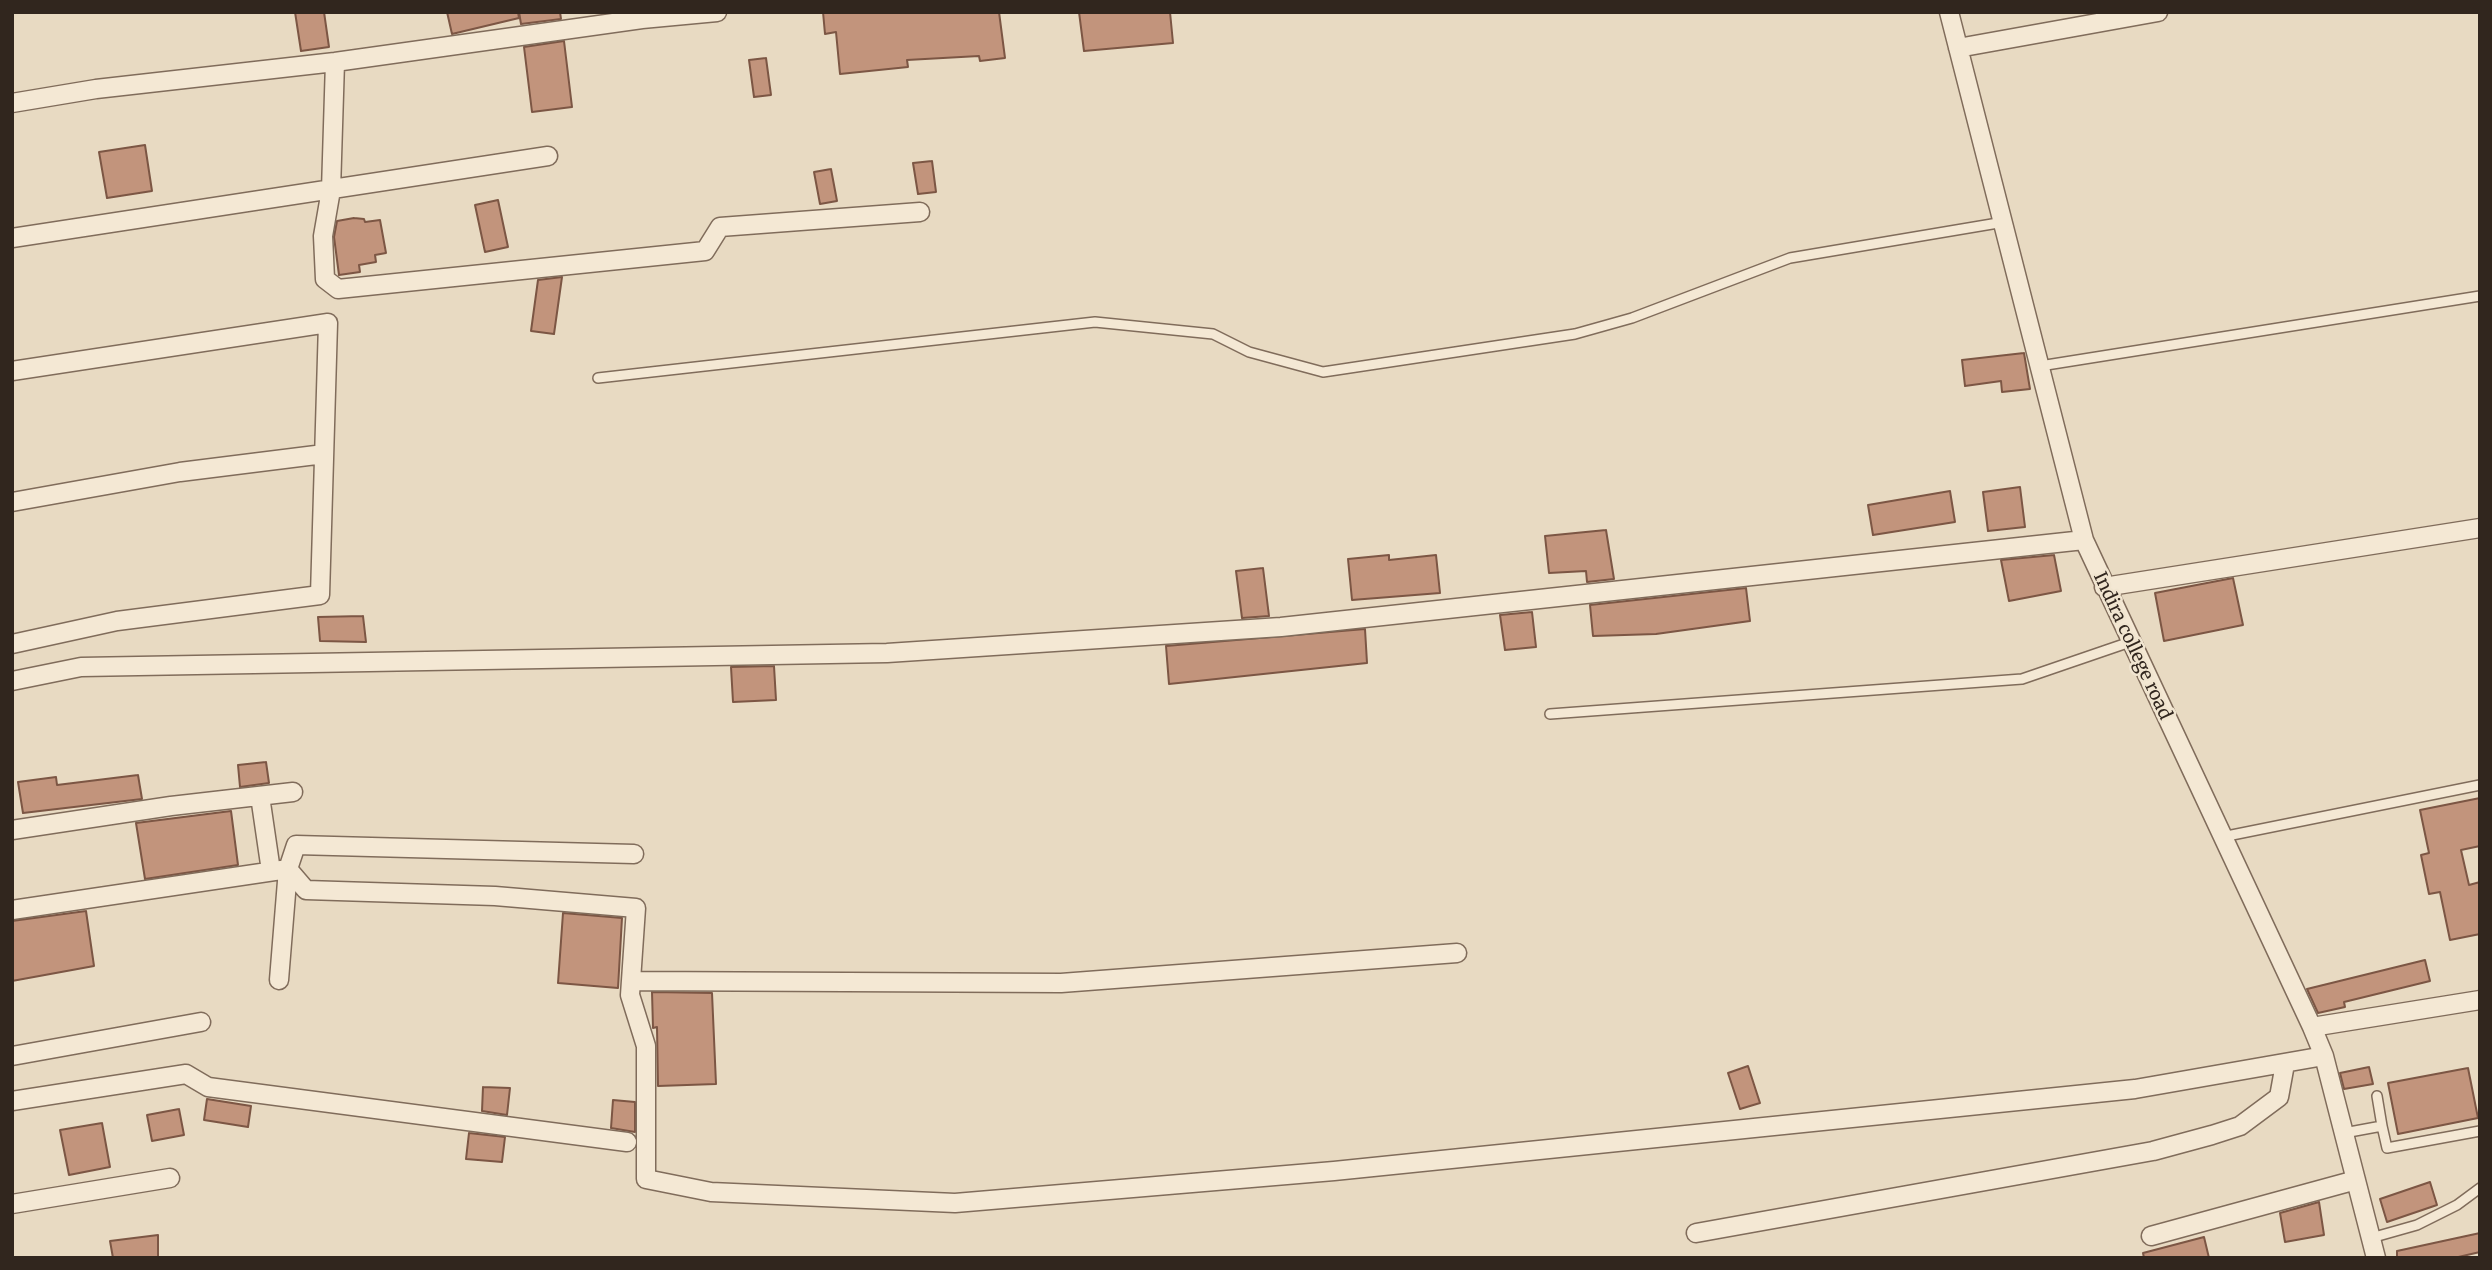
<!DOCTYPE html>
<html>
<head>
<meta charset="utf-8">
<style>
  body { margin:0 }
  #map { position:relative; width:2492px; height:1270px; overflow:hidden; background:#e8dac2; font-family:Merriweather,serif }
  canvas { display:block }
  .frame { position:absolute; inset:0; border:14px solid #31261e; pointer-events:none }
</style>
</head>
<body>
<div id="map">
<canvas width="2492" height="1270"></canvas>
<div class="frame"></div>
</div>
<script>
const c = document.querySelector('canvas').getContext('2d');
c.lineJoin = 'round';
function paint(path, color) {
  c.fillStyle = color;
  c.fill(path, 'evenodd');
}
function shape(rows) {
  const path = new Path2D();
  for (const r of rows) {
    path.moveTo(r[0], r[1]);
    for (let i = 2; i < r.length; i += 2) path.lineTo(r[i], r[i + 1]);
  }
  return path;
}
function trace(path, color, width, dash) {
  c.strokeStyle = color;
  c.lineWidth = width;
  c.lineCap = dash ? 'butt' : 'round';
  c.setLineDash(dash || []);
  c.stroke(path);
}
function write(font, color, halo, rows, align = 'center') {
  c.font = font + ' Merriweather,serif';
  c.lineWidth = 5;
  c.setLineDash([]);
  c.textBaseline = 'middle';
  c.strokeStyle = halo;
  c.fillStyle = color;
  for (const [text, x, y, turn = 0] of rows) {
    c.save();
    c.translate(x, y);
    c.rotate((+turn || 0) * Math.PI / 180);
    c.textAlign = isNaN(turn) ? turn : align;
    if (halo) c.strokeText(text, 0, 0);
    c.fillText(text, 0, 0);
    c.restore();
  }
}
const building = shape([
  [295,12,324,12,329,47,301,51,295,12],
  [447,12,518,12,519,18,452,34,447,12],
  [519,12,560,12,561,19,521,24,519,12],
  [823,12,999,12,1005,58,980,61,979,56,907,60,908,67,840,74,836,32,825,34,823,12],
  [1079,12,1170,12,1173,43,1084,51,1079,12],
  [564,41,572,107,532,112,524,47,564,41],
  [766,58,771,95,754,97,749,60,766,58],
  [145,145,152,191,107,198,99,152,145,145],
  [932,161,936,192,918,194,913,163,932,161],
  [831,169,837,201,820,204,814,172,831,169],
  [498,200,508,247,485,252,475,205,498,200],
  [354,218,364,219,365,222,380,220,386,253,375,255,376,262,359,265,360,272,339,275,334,237,337,221,354,218],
  [562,277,554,334,531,331,538,280,562,277],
  [2024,353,2030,389,2002,392,2001,381,1965,386,1962,360,2024,353],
  [2020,487,2025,527,1988,531,1983,492,2020,487],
  [1950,491,1955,522,1873,535,1868,505,1950,491],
  [1606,530,1614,579,1587,582,1586,571,1549,573,1545,536,1606,530],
  [1389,555,1389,560,1436,555,1440,593,1352,600,1348,559,1389,555],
  [2054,555,2061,591,2009,601,2001,560,2054,555],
  [1263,568,1269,616,1242,618,1236,571,1263,568],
  [2233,578,2243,625,2164,641,2155,593,2233,578],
  [1746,588,1750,621,1656,634,1593,636,1590,605,1746,588],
  [1532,612,1536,647,1505,650,1500,615,1532,612],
  [363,616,366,642,320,641,318,617,363,616],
  [1365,629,1367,663,1169,684,1166,646,1365,629],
  [774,666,776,700,733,702,731,667,774,666],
  [266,762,269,783,240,787,238,765,266,762],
  [138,775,142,799,23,813,18,782,56,777,57,785,138,775],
  [2480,798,2480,846,2461,850,2469,885,2480,882,2480,934,2450,940,2440,892,2429,894,2421,855,2429,853,2420,810,2480,798],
  [231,811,238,865,145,879,136,823,231,811],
  [86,911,94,966,12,981,12,921,86,911],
  [563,913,622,918,618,988,558,983,563,913],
  [2425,960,2430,981,2344,1002,2345,1007,2318,1013,2307,989,2425,960],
  [652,992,712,993,716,1084,658,1086,657,1027,653,1028,652,992],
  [1748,1066,1760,1103,1740,1109,1728,1073,1748,1066],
  [2369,1067,2373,1084,2344,1089,2340,1073,2369,1067],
  [2468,1068,2478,1118,2398,1134,2388,1083,2468,1068],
  [483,1087,510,1088,507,1115,482,1111,483,1087],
  [207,1099,251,1106,248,1127,204,1120,207,1099],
  [613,1100,635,1102,635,1132,611,1128,613,1100],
  [179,1109,184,1135,152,1141,147,1115,179,1109],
  [102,1123,110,1167,69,1175,60,1130,102,1123],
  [469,1133,505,1137,502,1162,466,1159,469,1133],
  [2430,1182,2437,1205,2387,1222,2380,1199,2430,1182],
  [2319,1202,2324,1235,2285,1242,2280,1213,2319,1202],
  [2480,1233,2480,1252,2454,1258,2397,1258,2397,1251,2480,1233],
  [158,1235,158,1257,113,1258,110,1241,158,1235],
  [2204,1237,2209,1258,2144,1258,2143,1253,2204,1237]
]);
paint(building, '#c2947c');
trace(building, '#7c5644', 2);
const lane = shape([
  [2040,366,2480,296],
  [598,378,1095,322,1213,334,1249,352,1323,372,1575,334,1632,318,1790,258,2004,222],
  [1550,714,2022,679,2130,642],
  [2222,837,2480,785],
  [2377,1096,2382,1126],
  [2344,1133,2382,1126,2387,1148,2480,1131],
  [2371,1238,2417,1225,2457,1205,2480,1188]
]);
const street = shape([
  [1949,12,2084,540,2312,1027,2324,1056,2376,1258],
  [1958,48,2158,12],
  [335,62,331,190,323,236,325,279,338,289,705,251,720,227,920,212],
  [12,103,96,89,335,62,642,19,717,12],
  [12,238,548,156],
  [12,371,328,323,320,595,117,621,12,644],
  [12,502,180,472,324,454],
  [2104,587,2480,528],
  [12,681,81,667,887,653,1281,627,2084,540],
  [260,796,271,871],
  [12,830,171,806,293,792],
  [288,869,306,890,495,896,636,908,630,995,646,1046,646,1179,711,1192,955,1203,1334,1171,2135,1089,2324,1056],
  [12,910,288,869,296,845,634,854],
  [279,980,288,869],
  [631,981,1061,983,1457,953],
  [2312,1027,2480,1000],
  [12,1056,201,1022],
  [12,1101,186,1074,208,1087,627,1142],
  [12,1204,170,1178],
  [1696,1233,2153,1151,2212,1135,2240,1126,2279,1097,2285,1064],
  [2151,1236,2356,1180]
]);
trace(lane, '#806c5b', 12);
trace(street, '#806c5b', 21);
trace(lane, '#f4e8d4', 9);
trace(street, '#f4e8d4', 18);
write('18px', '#31261e', '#f1e5d0', [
  ["Indira college road",2132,646,65]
]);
</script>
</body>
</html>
